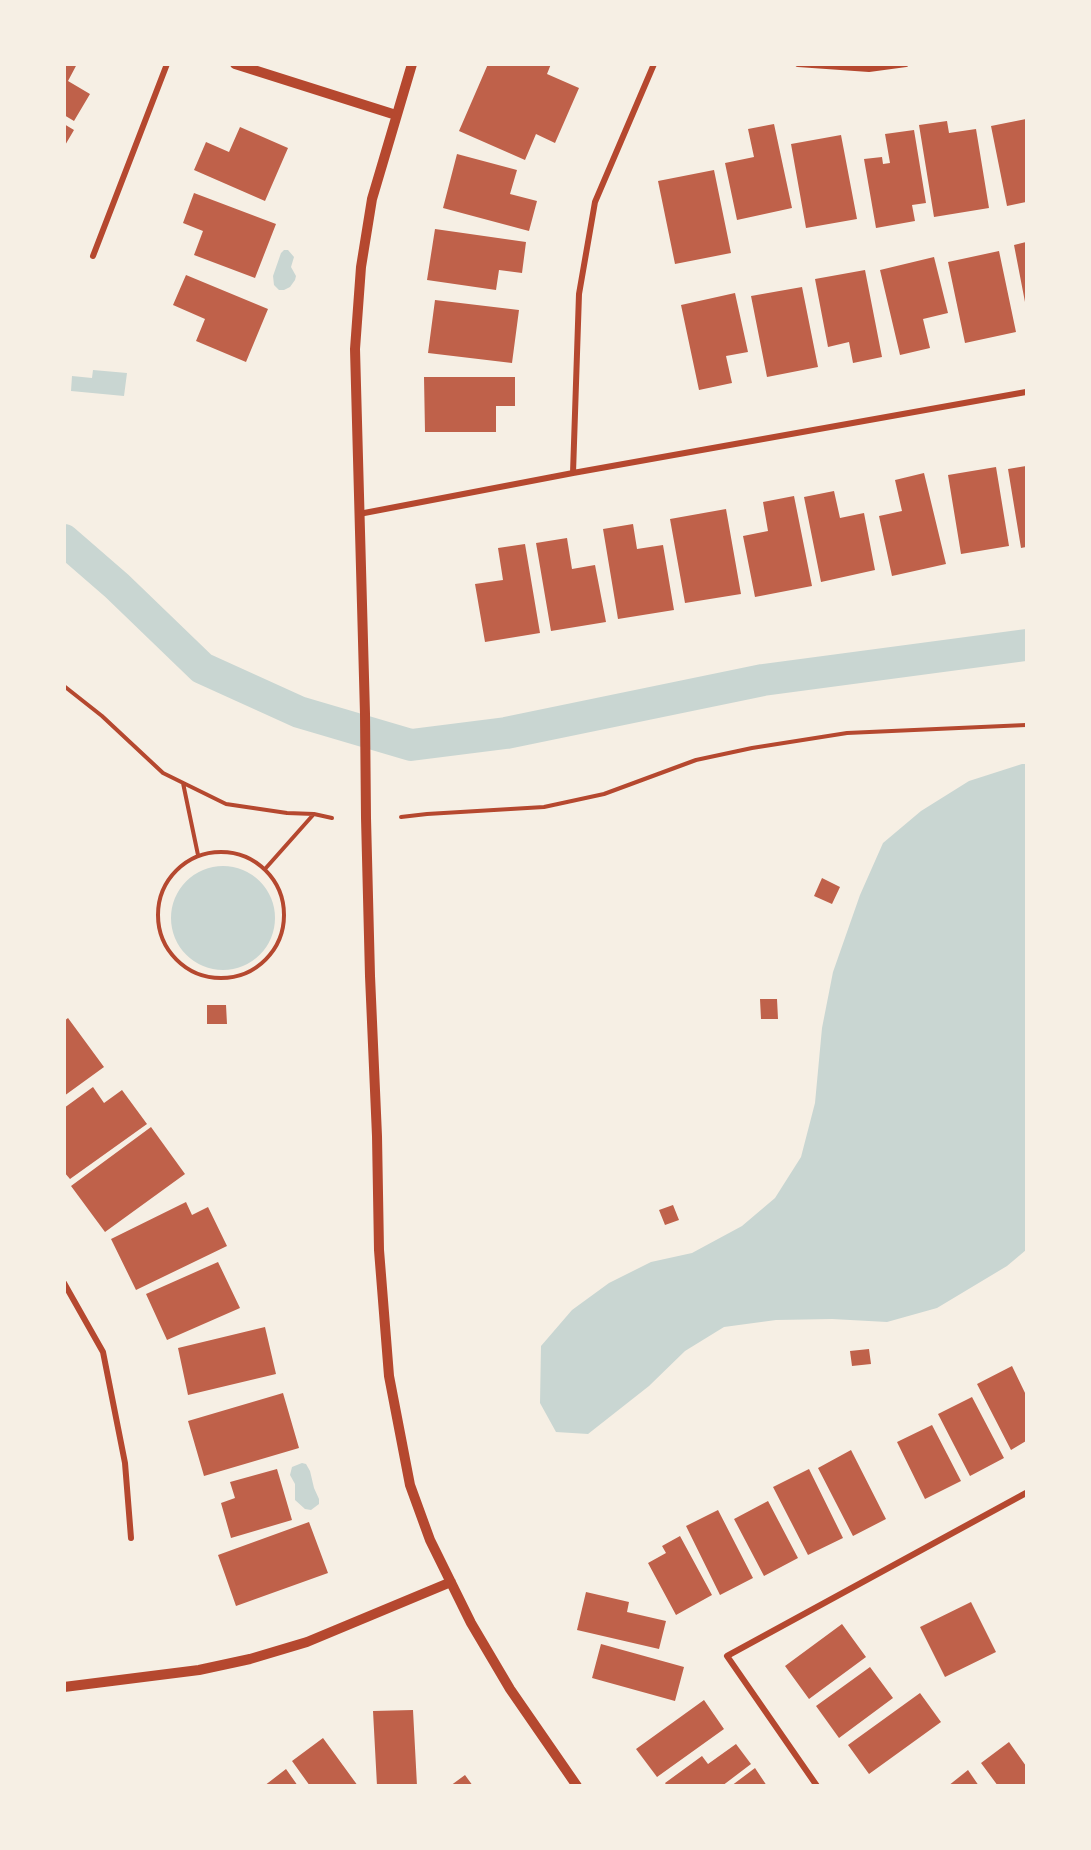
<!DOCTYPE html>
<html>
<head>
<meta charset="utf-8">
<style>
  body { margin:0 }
  #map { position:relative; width:1091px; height:1850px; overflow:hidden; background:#f6efe4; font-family:Lato,sans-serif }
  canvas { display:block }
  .frame { position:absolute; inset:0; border:66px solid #f6efe4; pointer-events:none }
</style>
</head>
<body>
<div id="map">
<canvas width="1091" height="1850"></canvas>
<div class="frame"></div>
</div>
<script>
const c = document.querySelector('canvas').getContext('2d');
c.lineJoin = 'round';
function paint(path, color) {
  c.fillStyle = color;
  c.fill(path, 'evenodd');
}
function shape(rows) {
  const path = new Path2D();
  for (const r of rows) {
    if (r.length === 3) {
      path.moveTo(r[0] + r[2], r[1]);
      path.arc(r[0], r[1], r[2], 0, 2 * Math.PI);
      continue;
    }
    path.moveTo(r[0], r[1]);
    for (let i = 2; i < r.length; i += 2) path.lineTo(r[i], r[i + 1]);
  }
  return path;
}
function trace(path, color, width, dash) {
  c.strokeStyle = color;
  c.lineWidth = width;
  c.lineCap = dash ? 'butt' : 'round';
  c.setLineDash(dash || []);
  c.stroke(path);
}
paint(shape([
  [284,250,288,250,294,257,291,267,296,276,295,280,290,287,284,290,279,290,274,285,273,276,281,253],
  [93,370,127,373,124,396,71,391,72,376,92,378],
  [1022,764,1026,764,1026,1250,1007,1266,937,1308,887,1322,832,1319,776,1320,724,1327,685,1351,649,1386,588,1434,556,1432,540,1403,541,1346,572,1310,609,1283,651,1262,692,1253,742,1226,775,1198,801,1157,815,1103,822,1028,833,972,860,895,883,843,921,811,969,781],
  [223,918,52],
  [302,1463,306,1464,310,1471,314,1488,319,1499,319,1504,311,1510,305,1509,295,1500,295,1484,290,1475,292,1467]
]), '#c9d6d2');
trace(shape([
  [64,540,117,586,202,668,299,712,411,745,506,733,763,680,1026,645]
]), '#c9d6d2', 32);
paint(shape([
  [64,64,77,64,68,81,90,94,74,121,64,115],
  [488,64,551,64,547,74,579,88,555,143,536,134,525,160,459,131],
  [1026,119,1026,202,1007,206,991,126],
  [947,121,949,133,976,129,989,208,934,217,919,125],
  [64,124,74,130,64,147],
  [774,124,792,208,737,220,725,163,754,157,748,129],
  [240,127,288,148,265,201,194,170,206,142,229,152],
  [914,130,926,203,912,205,915,221,876,228,864,159,882,157,883,164,890,163,885,134],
  [841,135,857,219,806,228,791,144],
  [457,154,517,170,510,194,537,201,529,231,443,208],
  [714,170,731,253,675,264,658,181],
  [194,193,276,224,255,278,194,255,203,231,183,223],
  [435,229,526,242,522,273,499,270,496,290,427,280],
  [1026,242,1026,302,1025,302,1014,245],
  [999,251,1016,332,965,343,948,262],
  [934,257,948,313,923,319,930,348,900,355,880,270],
  [865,270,882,357,853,363,849,342,828,347,815,279],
  [186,275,268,309,246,362,196,341,205,319,173,305],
  [802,287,818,367,767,377,751,296],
  [735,293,748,352,726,356,732,383,699,390,681,305],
  [435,300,519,310,512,363,428,353],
  [424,377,515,377,515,406,496,406,496,432,425,432],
  [1026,466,1026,547,1021,548,1008,469],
  [996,467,1009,546,961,554,948,475],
  [924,473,946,564,892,576,879,516,902,511,895,480],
  [834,491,840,518,864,513,875,570,821,582,804,497],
  [794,496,812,586,755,597,743,536,768,531,763,502],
  [726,509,741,594,685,603,670,519],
  [633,524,637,549,663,545,674,610,618,619,603,529],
  [567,538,572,569,595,565,606,622,551,631,536,543],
  [525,544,540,633,485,642,475,584,503,580,498,548],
  [822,878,840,887,832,904,814,896],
  [760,999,777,999,778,1019,761,1019],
  [207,1005,226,1005,227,1024,207,1024],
  [68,1018,104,1067,64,1096,64,1021],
  [93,1087,104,1103,122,1090,147,1124,70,1179,64,1172,64,1108],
  [151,1127,185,1174,105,1232,71,1186],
  [186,1202,192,1215,208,1207,227,1246,136,1290,111,1239],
  [673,1205,679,1220,665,1225,659,1210],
  [218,1262,240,1308,167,1340,146,1294],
  [265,1327,276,1374,188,1395,178,1348],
  [869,1349,871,1364,852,1366,850,1351],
  [1012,1366,1026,1395,1026,1441,1011,1450,977,1384],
  [283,1393,299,1448,204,1476,188,1421],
  [972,1397,1004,1458,970,1476,938,1414],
  [932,1425,961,1481,925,1499,897,1442],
  [851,1450,886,1519,853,1536,818,1468],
  [277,1469,292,1520,231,1538,221,1503,235,1498,230,1482],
  [809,1469,843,1538,808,1555,773,1487],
  [768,1501,798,1558,764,1576,734,1519],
  [718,1510,753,1578,720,1595,686,1526],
  [309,1522,328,1573,236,1606,218,1555],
  [680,1536,712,1595,676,1615,648,1563,666,1553,662,1546],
  [586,1592,629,1602,627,1612,666,1621,659,1649,577,1630],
  [971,1602,996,1652,945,1677,920,1627],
  [842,1624,866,1657,809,1699,785,1666],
  [601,1644,684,1667,675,1701,592,1678],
  [870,1667,893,1698,839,1738,816,1706],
  [920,1693,941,1722,869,1774,848,1745],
  [704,1700,724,1729,657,1777,636,1749],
  [413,1710,417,1786,377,1786,373,1711],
  [323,1738,358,1786,310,1786,292,1761],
  [1009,1742,1026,1766,1026,1786,998,1786,981,1763],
  [736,1744,751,1764,722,1786,667,1786,665,1783,702,1756,708,1764],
  [755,1768,767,1786,731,1786],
  [286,1769,298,1786,264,1786],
  [968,1770,979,1786,948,1786],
  [465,1775,473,1786,450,1786]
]), '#bf614a');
trace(shape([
  [64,686,102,716,163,773,226,804,287,813,314,814,332,818],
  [183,783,198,855],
  [401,817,427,814,544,807,604,794,696,760,752,748,847,733,1026,725],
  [221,915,63],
  [265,869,313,815]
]), '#b5482f', 4);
trace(shape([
  [798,64,869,69,906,64],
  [93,256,167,64],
  [573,473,579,294,595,202,654,64],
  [359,514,573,473,1026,392],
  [64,1283,103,1352,125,1463,131,1538],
  [817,1786,727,1656,1026,1493]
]), '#b5482f', 6);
trace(shape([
  [235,64,396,115],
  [412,64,372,199,361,267,355,349,365,714,366,818,370,976,377,1136,379,1250,389,1376,410,1485,430,1540,471,1623,510,1689,577,1786],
  [64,1687,199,1670,250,1659,307,1642,451,1582]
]), '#b5482f', 10);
</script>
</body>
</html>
